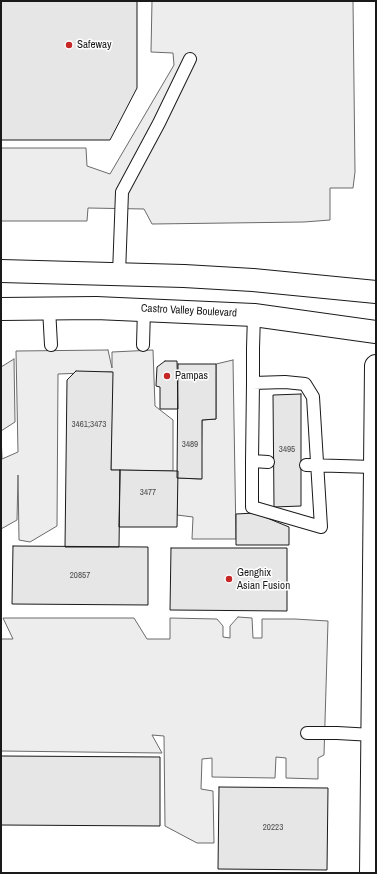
<!DOCTYPE html>
<html>
<head>
<meta charset="utf-8">
<style>
  body { margin:0 }
  #map { position:relative; width:377px; height:874px; overflow:hidden; background:#fff; font-family:"Archivo Narrow",sans-serif }
  canvas { display:block }
  .frame { position:absolute; inset:0; border:2px solid #1a1a1a; pointer-events:none }
</style>
</head>
<body>
<div id="map">
<canvas width="377" height="874"></canvas>
<div class="frame"></div>
</div>
<script>
const c = document.querySelector('canvas').getContext('2d');
c.lineJoin = 'round';
function paint(path, color) {
  c.fillStyle = color;
  c.fill(path, 'evenodd');
}
function shape(rows) {
  const path = new Path2D();
  for (const r of rows) {
    path.moveTo(r[0], r[1]);
    for (let i = 2; i < r.length; i += 2) path.lineTo(r[i], r[i + 1]);
  }
  return path;
}
function trace(path, color, width, dash) {
  c.strokeStyle = color;
  c.lineWidth = width;
  c.lineCap = dash ? 'butt' : 'round';
  c.setLineDash(dash || []);
  c.stroke(path);
}
function write(font, color, halo, rows, align = 'center') {
  c.font = font + ' "Archivo Narrow",sans-serif';
  c.lineWidth = 3;
  c.setLineDash([]);
  c.textBaseline = 'middle';
  c.strokeStyle = halo;
  c.fillStyle = color;
  for (const [text, x, y, turn = 0] of rows) {
    c.save();
    c.translate(x, y);
    c.rotate((+turn || 0) * Math.PI / 180);
    c.textAlign = isNaN(turn) ? turn : align;
    if (halo) c.strokeText(text, 0, 0);
    c.fillText(text, 0, 0);
    c.restore();
  }
}
const parking = shape([
  [152,1,353,1,355,172,353,188,330,188,330,220,304,222,152,224,144,209,88,208,87,221,1,221,1,148,86,148,87,166,110,174,174,65,173,53,151,52,152,1],
  [108,350,112,368,112,352,153,350,155,406,173,420,173,471,111,470,112,372,58,374,57,526,30,542,19,540,18,475,17,520,1,529,1,434,2,459,18,452,16,351,108,350],
  [14,359,15,422,1,431,1,367,14,359],
  [233,360,236,539,192,539,193,517,177,515,177,478,201,479,202,420,216,419,216,364,233,360],
  [238,617,252,618,253,638,262,638,262,619,295,619,328,621,324,755,318,758,318,779,286,778,286,758,276,757,275,778,212,777,212,758,202,759,201,789,213,791,214,843,197,843,165,826,164,736,152,735,162,753,1,751,1,639,13,639,3,618,134,618,147,639,170,639,170,618,217,619,223,626,223,637,230,638,230,626,238,617]
]);
paint(parking, '#ededed');
trace(parking, '#6a6a6a', 1);
const building = shape([
  [1,1,137,1,137,88,110,140,1,140,1,1],
  [165,361,177,361,178,409,160,409,160,387,156,386,157,367,165,361],
  [178,364,216,364,216,419,202,420,202,479,177,478,178,364],
  [76,371,113,372,111,470,120,470,119,547,65,547,67,380,76,371],
  [301,394,301,506,274,507,273,395,301,394],
  [120,470,178,471,177,527,119,527,120,470],
  [255,513,289,527,289,545,236,545,236,514,255,513],
  [13,546,148,547,148,605,12,604,13,546],
  [171,548,287,548,287,611,170,610,171,548],
  [1,756,160,757,160,826,1,825,1,756],
  [219,787,328,788,327,870,218,869,219,787]
]);
paint(building, '#e6e6e6');
trace(building, '#1a1a1a', 1);
const service = shape([
  [119,274,122,192,159,123,190,59],
  [49,308,51,345],
  [143,345,144,309],
  [253,383,285,382,305,384,313,397,321,527,252,507,252,461,253,383,253,348,254,315],
  [252,461,268,462],
  [306,465,374,467],
  [307,733,337,733,373,735]
]);
const secondary = shape([
  [371,873,376,366]
]);
const primary = shape([
  [1,271,184,276,253,280,376,292],
  [1,309,96,308,254,315,376,332]
]);
trace(service, '#1a1a1a', 14);
trace(secondary, '#1a1a1a', 24);
trace(primary, '#1a1a1a', 24);
trace(service, '#fff', 12);
trace(secondary, '#fff', 22);
trace(primary, '#fff', 22);
for (const [x, y, r, color] of [
  [69,45,4,"#c62828"],
  [167,376,4,"#c62828"],
  [229,579,4,"#c62828"]
]) {
  const dot = new Path2D();
  dot.arc(x, y, r, 0, 2 * Math.PI);
  c.fillStyle = color;
  c.fill(dot);
  trace(dot, '#fff', 1.5);
}
write('9px', '#4d4d4d', null, [
  ["3461;3473",89,425],
  ["3489",190,445],
  ["3495",287,450],
  ["3477",148,493],
  ["20857",80,576],
  ["20223",273,828]
]);
write('11px', '#1a1a1a', '#fff', [
  ["Safeway",77,45],
  ["Pampas",175,376],
  ["Genghix",237,573],
  ["Asian Fusion",237,586]
], 'left');
write('11px', '#1a1a1a', '#fff', [
  ["Castro Valley Boulevard",189,311,3]
]);
</script>
</body>
</html>
